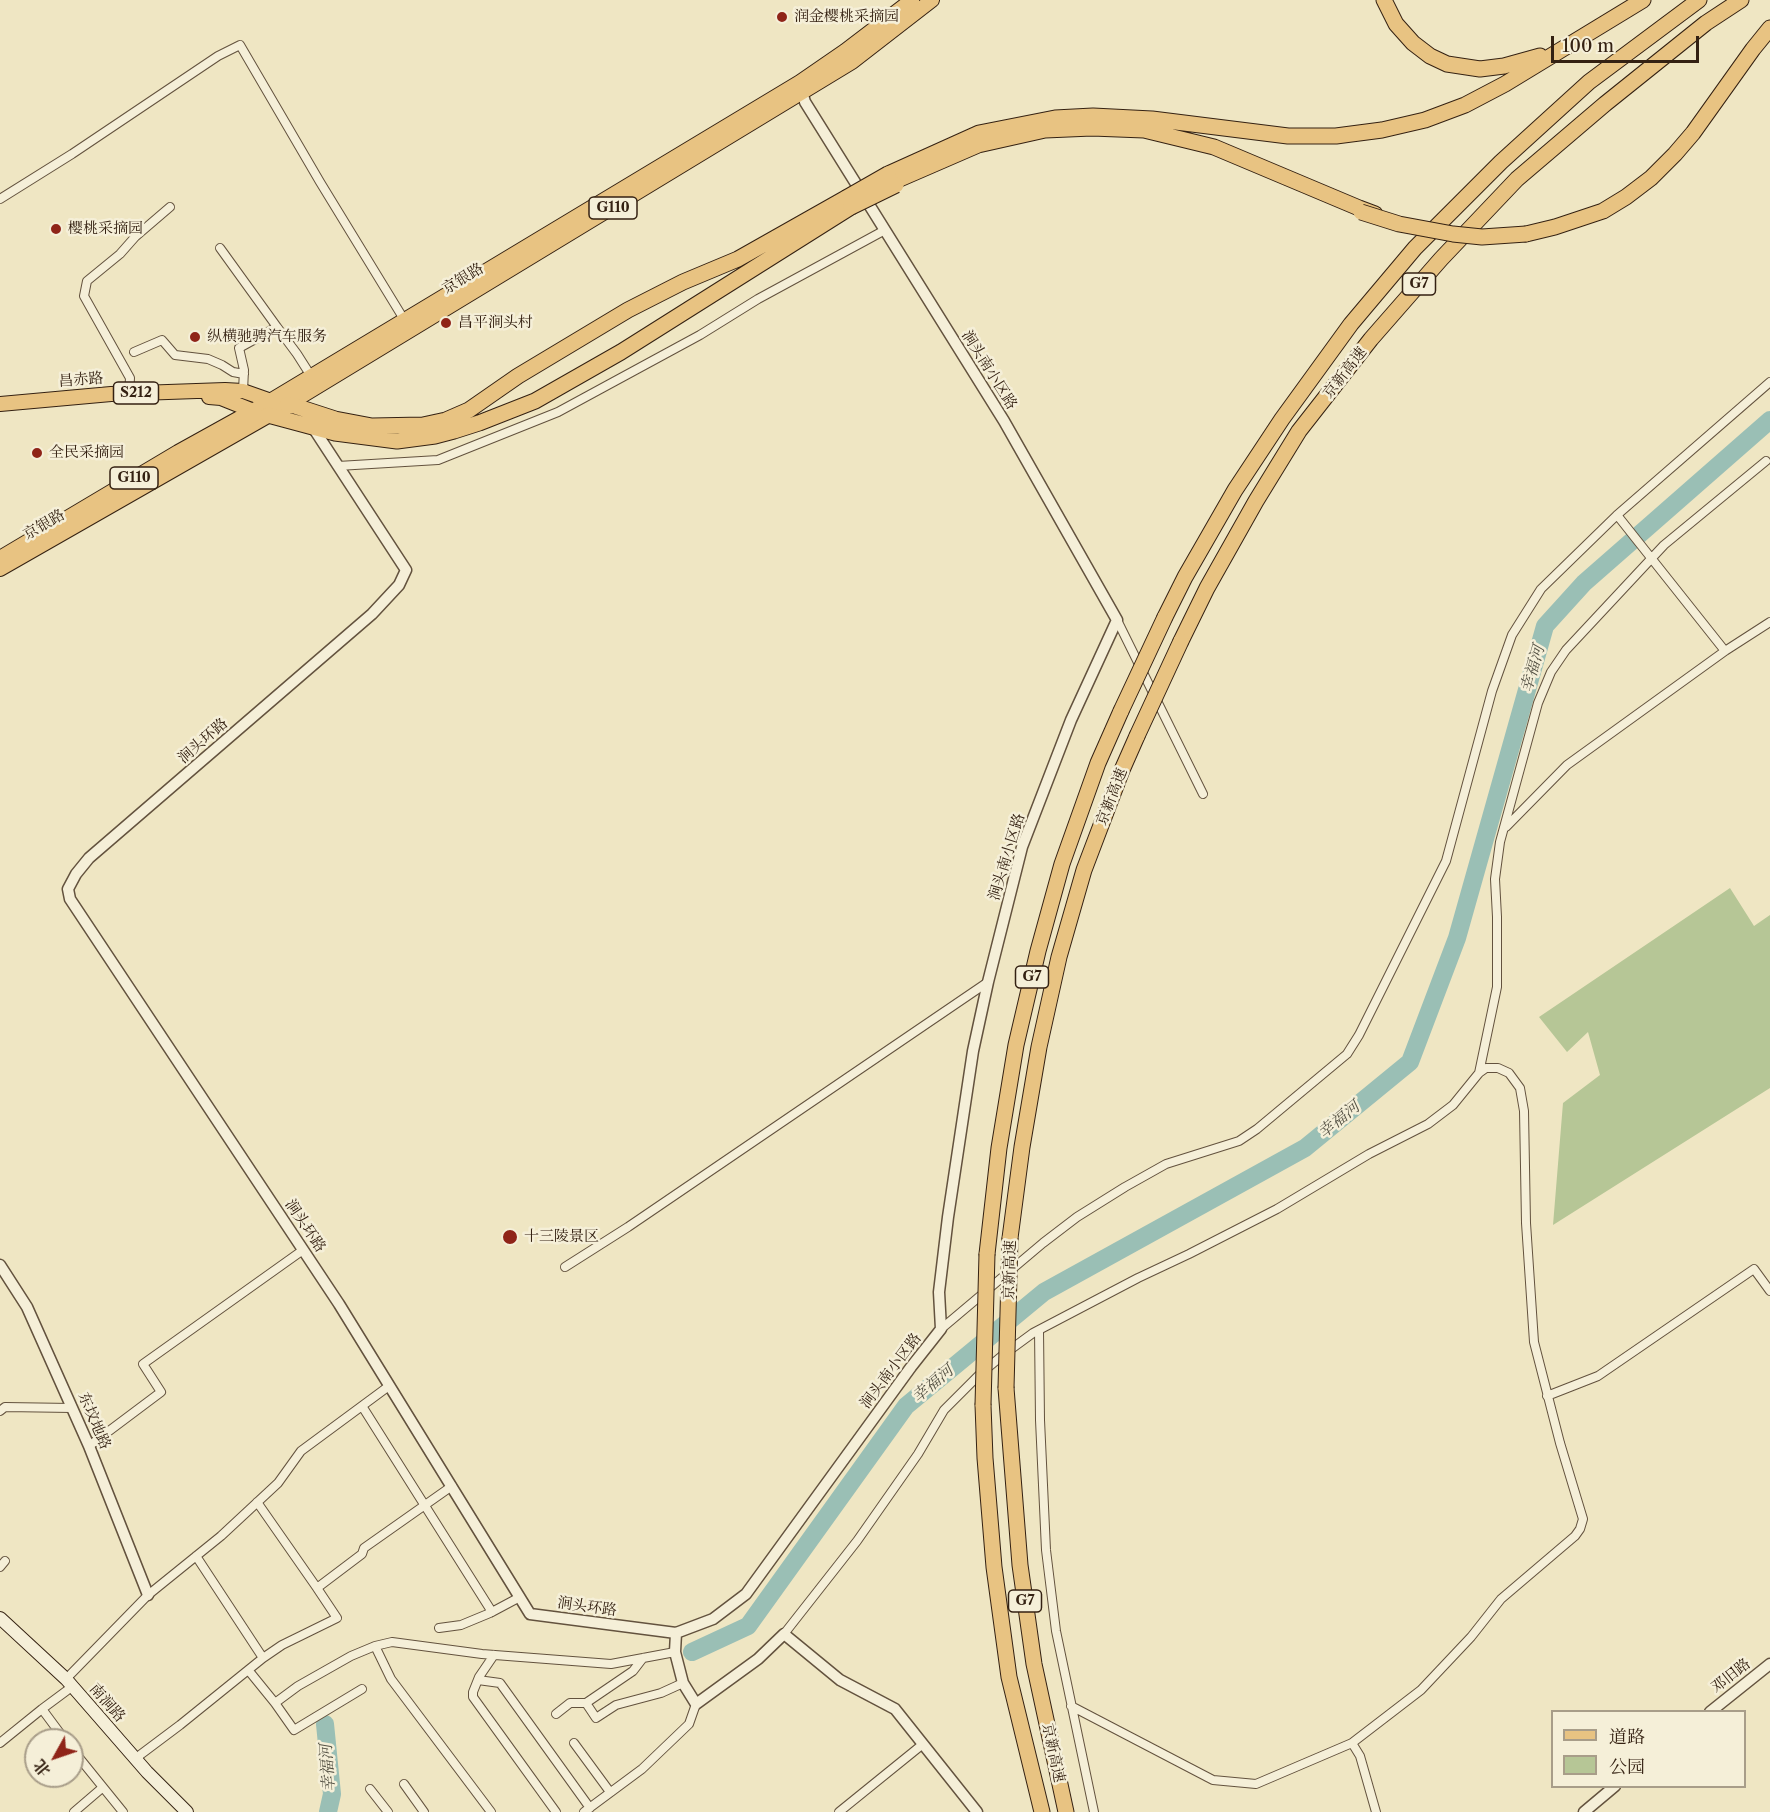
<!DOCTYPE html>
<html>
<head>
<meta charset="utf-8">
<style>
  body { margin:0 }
  #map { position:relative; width:1770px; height:1812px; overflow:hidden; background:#efe6c3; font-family:"Libre Caslon Text","Noto Serif SC",serif }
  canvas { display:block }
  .legend { position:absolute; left:1551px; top:1710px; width:195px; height:78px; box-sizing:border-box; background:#f5efd8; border:2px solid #a89d89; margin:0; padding:8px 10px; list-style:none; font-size:18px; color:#342112 }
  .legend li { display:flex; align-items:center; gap:12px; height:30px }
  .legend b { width:30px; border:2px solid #a89d89 }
  .north { position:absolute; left:24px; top:1728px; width:60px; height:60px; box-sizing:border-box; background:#f5efd8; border:2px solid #a89d89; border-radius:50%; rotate:230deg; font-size:16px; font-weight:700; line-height:24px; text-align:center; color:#342112 }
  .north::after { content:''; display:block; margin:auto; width:21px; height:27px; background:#8f2418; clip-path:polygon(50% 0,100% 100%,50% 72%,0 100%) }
  .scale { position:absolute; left:1551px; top:36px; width:148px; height:27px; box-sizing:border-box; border:3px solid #342112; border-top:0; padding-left:8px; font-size:18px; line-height:21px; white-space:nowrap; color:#342112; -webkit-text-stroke:4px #f5efd8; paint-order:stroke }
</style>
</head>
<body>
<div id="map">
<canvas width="1770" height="1812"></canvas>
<ul class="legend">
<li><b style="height:8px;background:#e8c382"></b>道路</li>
<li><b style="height:16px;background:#b6c696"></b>公园</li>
</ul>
<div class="north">北</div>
<div class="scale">100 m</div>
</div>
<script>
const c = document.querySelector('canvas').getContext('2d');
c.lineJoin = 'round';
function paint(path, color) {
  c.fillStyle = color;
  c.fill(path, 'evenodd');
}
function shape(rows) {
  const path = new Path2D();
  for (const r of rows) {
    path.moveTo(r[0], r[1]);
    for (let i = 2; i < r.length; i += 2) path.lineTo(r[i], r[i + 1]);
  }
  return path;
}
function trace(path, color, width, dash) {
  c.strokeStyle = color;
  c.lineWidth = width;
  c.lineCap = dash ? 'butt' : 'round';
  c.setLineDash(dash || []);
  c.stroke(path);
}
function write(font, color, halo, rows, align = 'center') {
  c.font = font + ' "Libre Caslon Text","Noto Serif SC",serif';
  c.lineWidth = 5;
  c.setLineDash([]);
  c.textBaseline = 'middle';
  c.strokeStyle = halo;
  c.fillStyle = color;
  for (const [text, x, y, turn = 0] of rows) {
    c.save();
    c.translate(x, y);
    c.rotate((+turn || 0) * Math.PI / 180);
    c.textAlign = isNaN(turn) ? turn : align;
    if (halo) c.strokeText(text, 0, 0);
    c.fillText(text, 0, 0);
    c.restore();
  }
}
paint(shape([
  [1730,888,1754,926,1770,915,1770,1088,1553,1225,1563,1103,1600,1075,1588,1032,1567,1052,1539,1017]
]), '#b6c696');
trace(shape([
  [692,1652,748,1626,906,1406,1044,1292,1305,1148,1410,1062,1457,938,1545,626,1584,583,1770,420],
  [325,1724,332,1794,328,1812]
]), '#9abfb5', 18);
const minor = shape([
  [0,199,72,154,218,56,240,45,320,182,405,321],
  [220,248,277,327],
  [134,352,162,340,175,355,208,359,222,365,233,372,244,374],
  [243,391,244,370,239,348,277,327,297,354,311,376],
  [129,393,130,378,84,296,87,281,120,254,135,237,170,207],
  [338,466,438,460,558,412,700,335,758,299,885,230],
  [1617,515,1725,651],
  [1117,620,1203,794],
  [1506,827,1567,765,1725,651,1770,622],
  [1479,1073,1497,987,1497,917,1495,879,1500,842,1538,703,1551,672,1566,650,1664,545,1766,461],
  [565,1267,628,1227,988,982],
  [941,1329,1043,1243,1077,1217,1125,1187,1166,1164,1239,1141,1257,1129,1347,1054,1359,1035,1446,861,1492,691,1512,635,1541,589,1617,515,1770,382],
  [1039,1330,1040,1420,1046,1550,1056,1631,1094,1812],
  [1547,1396,1598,1376,1754,1269,1770,1291],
  [362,1406,492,1612],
  [0,1411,5,1407,72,1408],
  [89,1446,161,1392,143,1364,303,1250],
  [257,1502,317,1588],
  [196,1556,263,1658],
  [0,1567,5,1561],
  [439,1628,461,1625,490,1613,520,1597],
  [784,1634,857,1541,918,1454,944,1410,979,1375,1003,1355,1033,1333,1138,1278,1189,1254,1277,1209,1369,1154,1428,1124,1453,1105,1479,1073,1486,1068,1498,1068,1509,1073,1520,1088,1524,1111,1526,1223,1534,1342,1560,1443,1583,1519,1580,1529,1575,1536,1501,1599,1471,1637,1421,1690,1352,1743,1360,1756,1376,1812],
  [375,1646,391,1679,491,1812],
  [494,1655,479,1677,473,1692,473,1697,556,1812],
  [643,1658,633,1671,586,1703,596,1718,616,1705,661,1693,683,1683],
  [249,1671,275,1703,294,1730,362,1689],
  [66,1679,148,1595,221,1536,278,1483,301,1451,389,1386],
  [478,1680,500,1683,590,1808],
  [275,1703,298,1686,351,1656,375,1646,392,1642,482,1654,611,1664,675,1652],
  [1071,1706,1213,1780,1256,1784,1352,1743],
  [42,1709,65,1740],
  [556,1714,570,1703,586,1703],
  [0,1743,42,1709,73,1686],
  [574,1743,610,1792],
  [72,1749,123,1812],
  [136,1758,180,1725,263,1658,282,1645,337,1618,317,1588,362,1554,364,1548,452,1486],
  [404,1784,424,1812],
  [370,1789,388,1812],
  [74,1812,102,1788],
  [584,1812,642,1769,689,1724,696,1704],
  [839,1812,923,1744]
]);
const tertiary = shape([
  [312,426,406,570,399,585,372,614,89,858,76,874,68,889,70,899,339,1304,530,1614,676,1633,713,1619,746,1594,911,1367,941,1329,939,1292,948,1217,973,1051,988,982,1022,847,1071,720,1117,620,1004,421,805,102,801,88],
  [0,1265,27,1307,89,1446,148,1595],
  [676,1633,675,1652,683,1683,696,1704,758,1659,784,1634,840,1680,895,1709,977,1812],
  [1710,1712,1770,1664],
  [1584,1812,1615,1786]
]);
const secondary = shape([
  [0,1618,66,1679,147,1772,187,1812]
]);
const primary = shape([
  [209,397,221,398,261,414],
  [0,404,111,394,225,390,243,391,277,403]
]);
const trunk = shape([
  [0,558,178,452,270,401,800,82,845,51,912,0],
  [0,569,287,405,852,62,932,0]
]);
const motorway = shape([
  [1384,0,1396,24,1413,43,1430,56,1447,64,1480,69,1504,66,1540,56],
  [888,174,979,133,1055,118,1093,116,1152,119,1288,136,1336,136,1382,130,1425,120,1465,105,1505,84,1643,0],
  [895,181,978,145,1045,130,1092,128,1144,130,1214,147,1359,208,1375,214],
  [1526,234,1555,227,1603,211,1626,197,1651,178,1675,154,1693,133,1753,49,1770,28],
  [287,405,295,406,335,419,372,426,423,425,446,420,469,410,518,376,628,310,683,282,738,259,846,198],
  [268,415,335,433,397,441,435,436,454,431,479,423,535,401,621,352,851,207],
  [1165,617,1185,577,1235,490,1282,419,1351,324,1415,248,1501,162,1589,82,1699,0],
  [1181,641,1207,588,1256,501,1299,431,1371,339,1441,259,1517,179,1605,104,1706,23,1741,0],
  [1010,1238,1022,1147,1039,1047,1059,957,1084,870,1122,770,1137,736],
  [987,1254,999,1148,1016,1045,1038,951,1062,864,1098,763,1121,711],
  [1006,1388,1020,1565,1034,1664,1066,1812],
  [983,1405,985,1458,994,1567,1009,1677,1042,1812]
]);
trace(minor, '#63523e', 10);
trace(tertiary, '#63523e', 13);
trace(secondary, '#342112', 14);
trace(primary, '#342112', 16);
trace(trunk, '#342112', 16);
trace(motorway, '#342112', 17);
trace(minor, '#f5efd8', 8);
trace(tertiary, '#f5efd8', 10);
trace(secondary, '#f5efd8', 12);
trace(primary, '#e8c382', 14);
trace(trunk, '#e8c382', 14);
trace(motorway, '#e8c382', 15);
const motorwayBridge = shape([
  [846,198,888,174],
  [851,207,896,185],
  [1361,212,1399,224,1453,234,1482,237,1526,234],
  [1121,711,1165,617],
  [1137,736,1181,641],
  [1006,1388,1010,1238],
  [983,1405,987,1254]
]);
trace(motorwayBridge, '#342112', 17, []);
trace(motorwayBridge, '#e8c382', 15);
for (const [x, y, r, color] of [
  [782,17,6,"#8f2418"],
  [56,229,6,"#8f2418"],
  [446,323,6,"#8f2418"],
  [195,337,6,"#8f2418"],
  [37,453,6,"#8f2418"],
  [510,1237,8,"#8f2418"]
]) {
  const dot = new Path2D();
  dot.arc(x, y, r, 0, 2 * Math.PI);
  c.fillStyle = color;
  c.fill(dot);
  trace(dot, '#f5efd8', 2);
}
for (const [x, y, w] of [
  [613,208,48],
  [1419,284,33],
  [136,393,45],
  [134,478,48],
  [1032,977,33],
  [1025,1601,33]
]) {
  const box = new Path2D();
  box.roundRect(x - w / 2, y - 11, w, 22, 4.5);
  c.fillStyle = '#f5efd8';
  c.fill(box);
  trace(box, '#342112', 1.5);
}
write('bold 14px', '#342112', null, [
  ["G110",613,208],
  ["G7",1419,284],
  ["S212",136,393],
  ["G110",134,478],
  ["G7",1032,977],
  ["G7",1025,1601]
]);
write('15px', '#342112', '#f5efd8', [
  ["润金樱桃采摘园",794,17],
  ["樱桃采摘园",68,229],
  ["昌平涧头村",458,323],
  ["纵横驰骋汽车服务",207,337],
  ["全民采摘园",49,453],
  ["十三陵景区",524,1237]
], 'left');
write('15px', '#342112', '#f5efd8', [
  ["京银路",463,279,-31],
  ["涧头南小区路",989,370,58],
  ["京新高速",1345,373,-52],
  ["昌赤路",81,380,-4],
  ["京银路",44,525,-30],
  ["涧头环路",203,741,-41],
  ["京新高速",1112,797,-69],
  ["涧头南小区路",1007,857,-73],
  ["涧头环路",305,1226,56],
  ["京新高速",1010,1270,-88],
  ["涧头南小区路",891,1371,-53],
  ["东坟地路",94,1421,67],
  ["涧头环路",587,1607,8],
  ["邓旧路",1731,1676,-38],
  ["南涧路",107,1703,49],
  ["京新高速",1053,1753,78]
]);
write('italic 16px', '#535043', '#f5efd8', [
  ["幸福河",1533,669,-74],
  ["幸福河",1339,1120,-39],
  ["幸福河",933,1384,-40],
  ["幸福河",328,1768,-94]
]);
</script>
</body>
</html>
